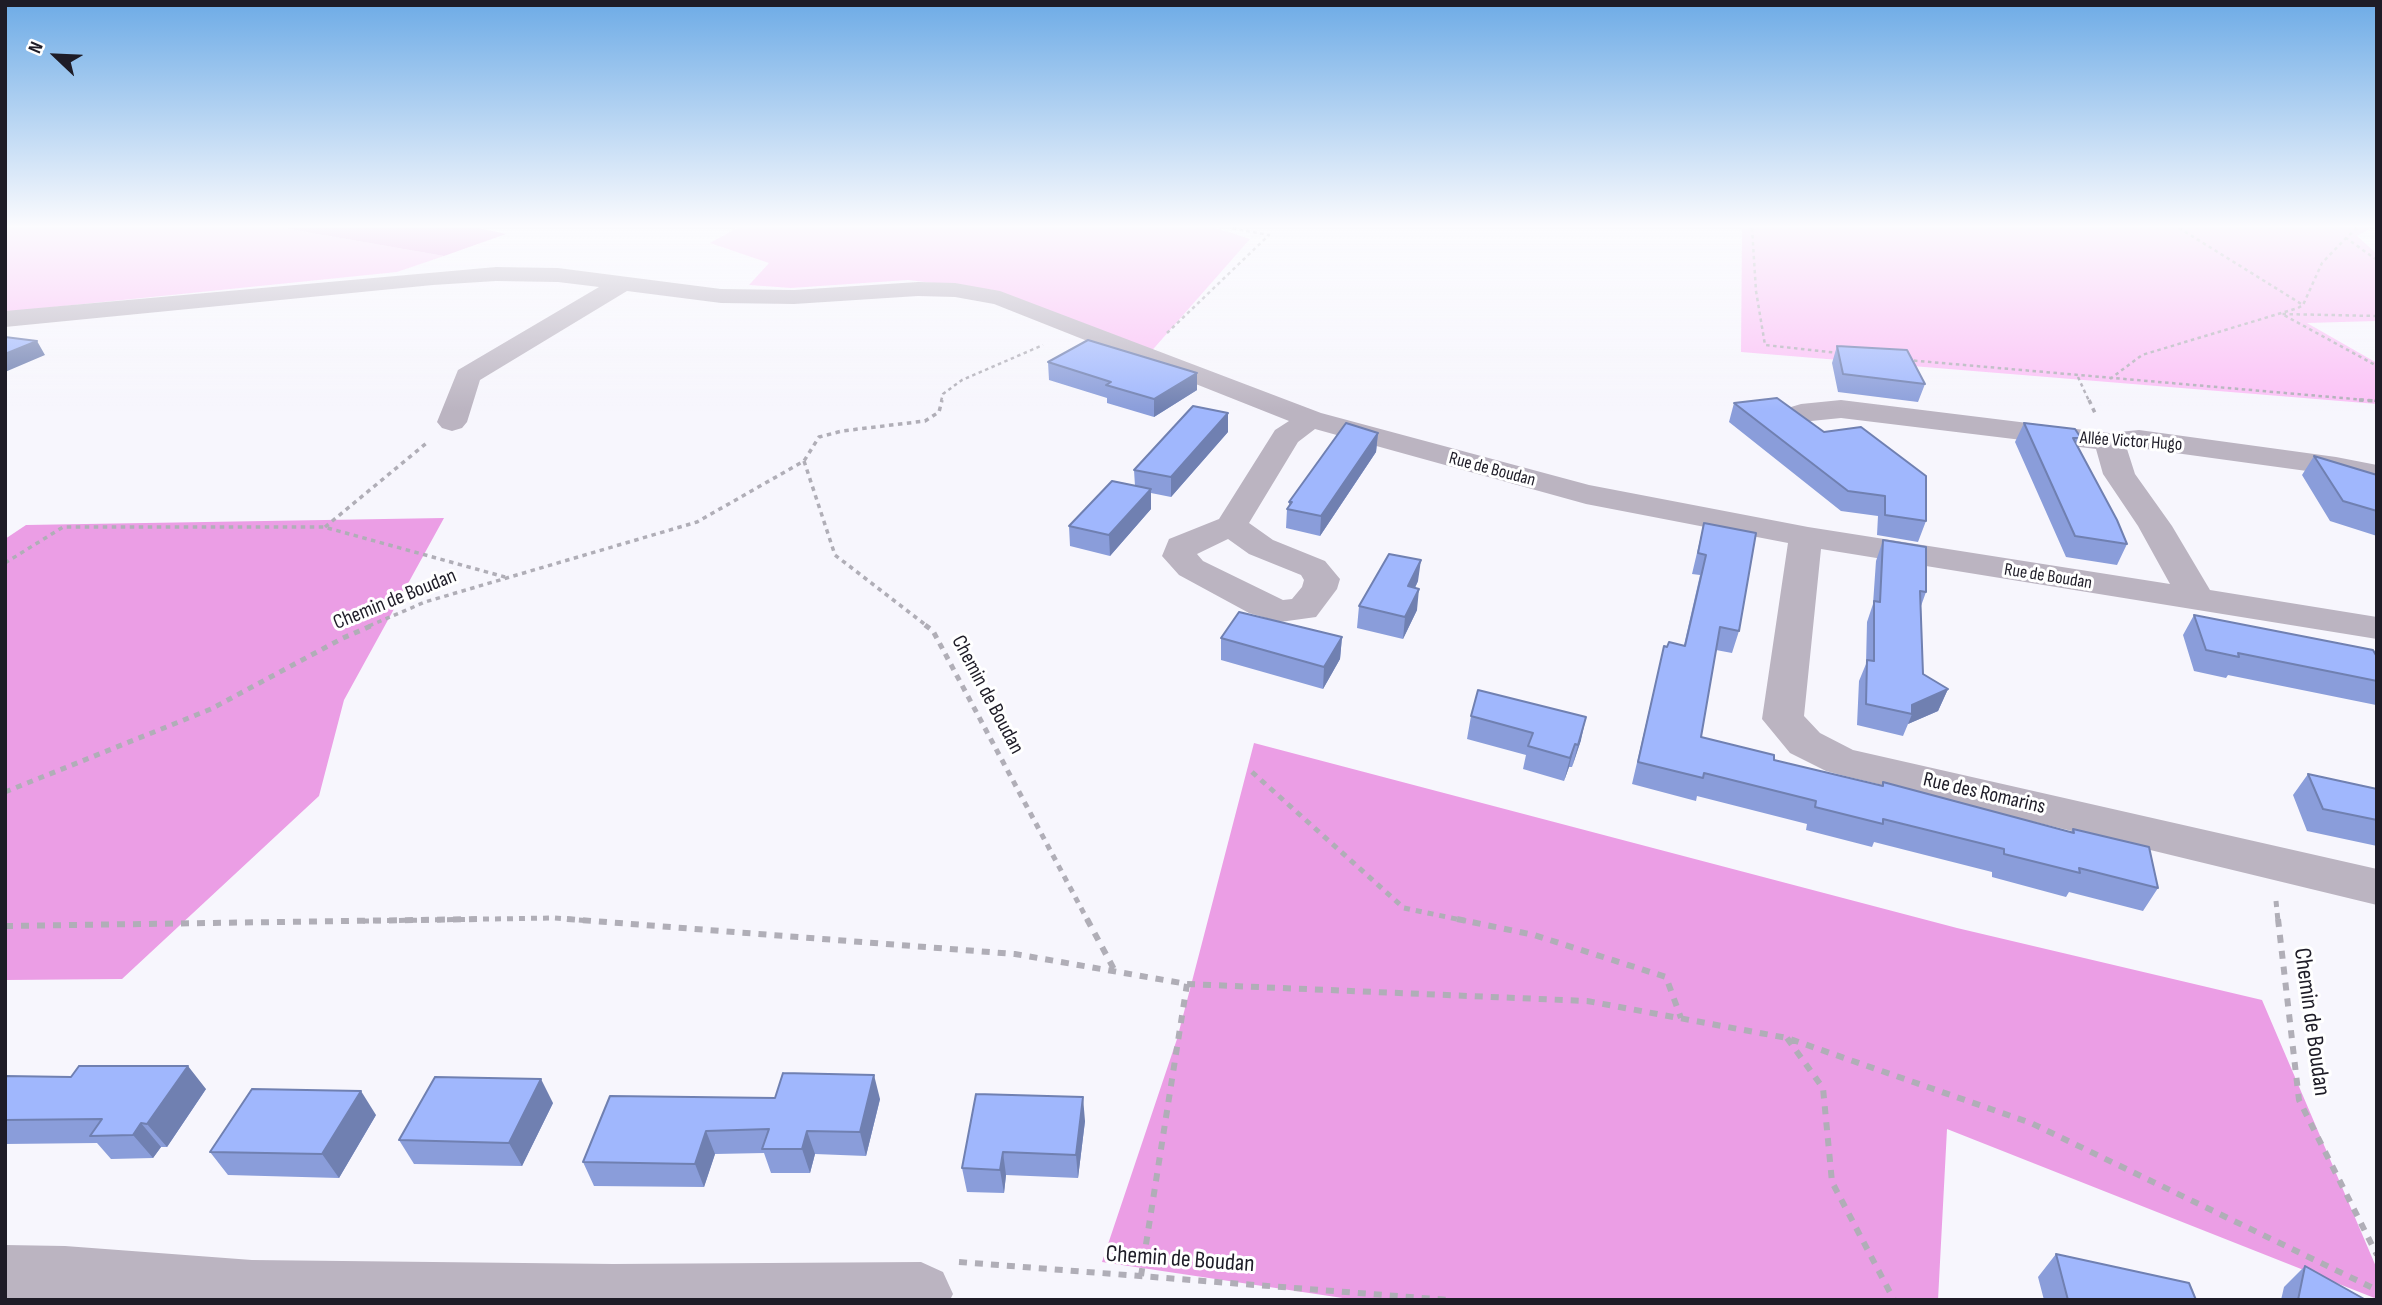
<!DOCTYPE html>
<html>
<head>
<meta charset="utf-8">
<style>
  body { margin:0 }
  #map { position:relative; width:2382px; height:1305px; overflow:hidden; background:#f7f6fd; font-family:"Sofia Sans Condensed",sans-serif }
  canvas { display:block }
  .frame { position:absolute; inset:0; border:7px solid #1e1c27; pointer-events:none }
  .north { position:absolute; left:21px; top:21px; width:70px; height:70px; -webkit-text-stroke:5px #fff; paint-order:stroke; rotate:293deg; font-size:19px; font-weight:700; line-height:28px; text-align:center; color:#1e1c27 }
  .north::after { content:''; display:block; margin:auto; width:24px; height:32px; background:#1e1c27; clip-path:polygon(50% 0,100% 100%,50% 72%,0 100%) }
</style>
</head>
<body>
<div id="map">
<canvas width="2382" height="1305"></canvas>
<div class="frame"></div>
<div class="north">N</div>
</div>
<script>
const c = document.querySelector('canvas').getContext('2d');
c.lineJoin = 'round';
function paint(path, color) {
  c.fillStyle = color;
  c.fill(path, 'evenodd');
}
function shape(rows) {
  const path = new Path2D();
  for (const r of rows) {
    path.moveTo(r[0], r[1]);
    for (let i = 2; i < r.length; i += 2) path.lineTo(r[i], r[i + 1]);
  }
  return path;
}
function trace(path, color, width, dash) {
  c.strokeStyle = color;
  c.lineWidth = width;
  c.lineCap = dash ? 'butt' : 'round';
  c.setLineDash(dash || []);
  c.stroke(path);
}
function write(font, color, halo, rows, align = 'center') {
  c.font = font + ' "Sofia Sans Condensed",sans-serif';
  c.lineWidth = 6;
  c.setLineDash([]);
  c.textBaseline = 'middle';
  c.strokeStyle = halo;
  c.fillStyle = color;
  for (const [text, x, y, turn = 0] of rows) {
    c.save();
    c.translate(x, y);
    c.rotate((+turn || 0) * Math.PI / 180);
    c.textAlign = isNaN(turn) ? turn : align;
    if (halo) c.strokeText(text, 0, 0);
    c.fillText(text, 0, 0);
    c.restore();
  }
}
paint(shape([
  [5,228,283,228,444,256,397,272,5,312],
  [737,228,1216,228,1250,239,1148,355,993,290,908,280,791,288,749,285,769,263,710,243],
  [1742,228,2371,228,2357,236,2377,254,2377,321,2307,323,2377,363,2377,404,1741,352]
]), '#fbc0f6');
paint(shape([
  [283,228,479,228,506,234,444,256],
  [444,518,344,700,319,796,122,979,5,980,5,539,26,525],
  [1254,743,1957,928,2262,1000,2377,1269,2377,1299,1947,1129,1938,1300,1356,1300,1102,1262,1177,1039]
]), '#eb9ee5');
trace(shape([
  [1752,228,1756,291,1765,345,1839,353],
  [2179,228,2303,305],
  [2357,228,2346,238,2377,260],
  [2377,316,2282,314,2377,366],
  [1167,333,1269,235,1231,228],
  [1907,360,2377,401],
  [2078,377,2089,401],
  [2110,379,2142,355,2298,308,2303,305,2322,263,2346,238],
  [941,401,943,394,962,380,1043,345]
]), '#b0aeb7', 2.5, [3.5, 3.5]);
trace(shape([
  [2089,400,2095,413],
  [2359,400,2377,401],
  [804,461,835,555,927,626],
  [325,527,429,441],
  [5,563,63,527,324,527,505,577],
  [369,626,425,602,697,522,804,461,819,437,842,431,925,421,939,412,942,400]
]), '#b0aeb7', 3.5, [4.5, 4.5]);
trace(shape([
  [925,625,933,631,1088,921],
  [1252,772,1404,908,1466,921],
  [5,792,211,709,343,638,373,625],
  [2276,901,2278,921],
  [363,921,554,918,590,921]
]), '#b0aeb7', 5, [6, 6]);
trace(shape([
  [567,919,1015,954,1187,984,1587,1001,1787,1038,2031,1123,2377,1290],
  [1087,919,1116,973],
  [1457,919,1534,935,1666,977,1681,1018],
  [2278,919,2299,1100,2377,1255],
  [5,926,483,919],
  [1787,1038,1823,1088,1832,1182,1894,1300],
  [959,1262,1449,1300],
  [1141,1276,1187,984]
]), '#b0aeb7', 6, [8, 8]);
paint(shape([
  [496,267,558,268,721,289,794,290,918,282,955,283,1000,291,1321,413,1589,485,1808,527,2170,584,2138,526,2103,474,2096,449,1841,418,1801,422,1791,419,1786,413,1791,407,1801,404,1841,400,2109,433,2139,430,2336,457,2377,465,2377,484,2336,475,2139,448,2127,449,2135,474,2172,526,2210,590,2377,617,2377,639,1821,549,1804,716,1820,733,1853,750,2377,869,2377,905,1841,775,1826,771,1790,753,1762,719,1788,543,1586,504,1315,429,1298,442,1249,523,1273,540,1325,561,1340,579,1337,589,1316,617,1280,622,1249,613,1179,575,1162,556,1169,539,1219,519,1275,430,1289,421,994,304,955,297,918,296,794,304,721,303,627,291,480,380,467,422,462,428,452,431,442,428,437,422,458,370,599,287,558,282,496,281,433,285,5,327,5,311,496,267],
  [1228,539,1249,554,1301,575,1304,580,1302,587,1292,599,1283,600,1203,561,1197,554,1228,539],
  [5,1245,65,1246,252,1260,614,1264,921,1262,943,1272,953,1294,950,1300,5,1300,5,1245]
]), '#bbb4c1');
paint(shape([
  [1837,346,1925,384,1918,402,1838,392,1832,363],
  [1048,362,1197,390,1154,417,1107,403,1107,398,1049,380],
  [1734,403,1926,521,1918,542,1877,535,1878,516,1841,511,1729,422],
  [2024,423,2081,438,2077,445,2127,544,2117,565,2066,557,2015,442],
  [1228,432,1171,497,1151,493,1151,509,1110,556,1070,546,1069,526,1135,486,1134,470],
  [1378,433,1376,452,1320,536,1286,528,1287,509,1289,506,1289,502],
  [2314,456,2377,475,2377,536,2330,521,2302,475],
  [1704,523,1739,631,1732,653,1716,650,1701,737,1774,760,1881,786,1883,782,2071,832,2073,829,2158,888,2143,911,2069,892,2066,897,1992,877,1992,872,1874,842,1872,847,1806,830,1807,824,1697,796,1696,801,1632,784,1664,646,1684,645,1700,575,1692,574],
  [1883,540,1926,592,1921,606,1923,674,1948,689,1938,711,1908,724,1903,736,1857,725,1859,681,1866,664,1867,622,1873,604,1876,561],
  [1418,581,1415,588,1417,610,1403,639,1357,628,1359,606],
  [2194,615,2377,657,2377,703,2376,705,2228,675,2226,678,2194,671,2183,635],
  [1342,637,1340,659,1323,689,1221,660,1221,638],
  [1471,716,1581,740,1572,767,1569,767,1564,781,1523,769,1526,755,1467,739],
  [2308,774,2377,789,2377,846,2307,831,2293,795],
  [5,1076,206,1089,167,1147,161,1147,153,1158,111,1159,97,1143,5,1144],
  [976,1094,1085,1121,1078,1178,1006,1175,1004,1193,967,1192,962,1168],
  [775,1098,880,1099,866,1156,815,1154,810,1173,771,1173,764,1153,715,1154,704,1187,594,1186,583,1162],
  [553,1103,522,1166,414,1164,399,1140],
  [376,1115,339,1178,228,1175,210,1152],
  [2056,1254,2196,1300,2044,1300,2038,1277],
  [2305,1266,2366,1300,2281,1300,2284,1287]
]), '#8a9dda');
paint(shape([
  [37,341,45,355,5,372,5,354],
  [1197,373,1197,390,1154,417,1154,399],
  [1228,413,1228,432,1171,497,1171,477],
  [1378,433,1376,452,1320,536,1321,516],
  [1151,489,1151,509,1110,556,1109,535],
  [1421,560,1418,581,1405,608,1408,586],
  [1419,589,1417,610,1403,639,1405,617],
  [1342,637,1340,659,1323,689,1324,667],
  [1948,689,1938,711,1908,724,1912,714,1912,705],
  [1586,717,1581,740,1572,767,1578,745],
  [1575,744,1569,767,1564,781,1570,758],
  [188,1066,206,1089,167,1147,147,1124],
  [874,1075,880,1099,866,1156,860,1132],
  [541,1079,553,1103,522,1166,509,1143],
  [361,1091,376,1115,339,1178,322,1154],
  [1083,1097,1085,1121,1078,1178,1076,1155],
  [141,1123,161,1147,153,1158,133,1135],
  [706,1131,715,1154,704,1187,695,1164],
  [807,1131,815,1154,810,1173,802,1149],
  [1003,1152,1006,1175,1004,1193,1000,1170]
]), '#7080b1');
const building = shape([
  [5,337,37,341,5,354,5,337],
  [1088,340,1197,373,1154,399,1106,385,1111,382,1048,362,1088,340],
  [1837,346,1907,350,1925,384,1843,374,1837,346],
  [1777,398,1824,432,1861,427,1926,476,1926,521,1885,515,1885,496,1848,491,1734,403,1777,398],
  [1193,406,1228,413,1171,477,1134,470,1193,406],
  [1346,423,1378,433,1321,516,1287,509,1292,502,1289,502,1346,423],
  [2024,423,2075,429,2081,438,2073,438,2117,520,2127,544,2075,536,2024,423],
  [2314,456,2377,475,2377,511,2343,501,2314,456],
  [1112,481,1151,489,1109,535,1069,526,1112,481],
  [1704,523,1756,533,1739,631,1720,627,1701,737,1774,755,1774,760,1883,786,1883,782,2074,833,2073,829,2149,847,2158,888,2079,868,2080,873,2004,854,2004,849,1883,819,1883,824,1815,807,1816,801,1704,773,1703,778,1638,762,1664,646,1667,647,1669,642,1685,646,1706,555,1698,553,1704,523],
  [1883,540,1926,547,1926,592,1920,591,1923,674,1948,689,1912,705,1912,714,1866,704,1867,660,1874,661,1874,601,1880,602,1883,540],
  [1389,554,1421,560,1408,586,1419,589,1405,617,1359,606,1389,554],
  [1239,612,1342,637,1324,667,1221,638,1239,612],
  [2194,615,2373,650,2377,657,2377,681,2238,653,2239,657,2206,650,2194,615],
  [1478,690,1586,717,1578,745,1575,744,1570,758,1528,746,1533,733,1471,716,1478,690],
  [2308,774,2377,789,2377,820,2323,809,2308,774],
  [79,1066,188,1066,147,1124,141,1123,133,1135,90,1136,102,1119,5,1120,5,1076,71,1077,79,1066],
  [783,1073,874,1075,860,1132,807,1131,802,1149,762,1149,769,1129,706,1131,695,1164,583,1162,610,1096,775,1098,783,1073],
  [435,1077,541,1079,509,1143,399,1140,435,1077],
  [252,1089,361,1091,322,1154,210,1152,252,1089],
  [976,1094,1083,1097,1076,1155,1003,1152,1000,1170,962,1168,976,1094],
  [2056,1254,2189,1283,2196,1300,2068,1300,2056,1254],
  [2305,1266,2366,1300,2298,1300,2305,1266]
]);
paint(building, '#a0b7fd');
trace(building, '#7080b1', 2);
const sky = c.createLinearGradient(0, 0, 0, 411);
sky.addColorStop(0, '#6dabe6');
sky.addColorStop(0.55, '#fbfbfe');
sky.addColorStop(1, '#fbfbfe00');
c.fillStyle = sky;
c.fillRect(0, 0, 2382, 411);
write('18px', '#1e1c27', '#fff', [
  ["Allée Victor Hugo",2131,442,4],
  ["Rue de Boudan",1492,470,15],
  ["Rue de Boudan",2048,577,9]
]);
write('21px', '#1e1c27', '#fff', [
  ["Chemin de Boudan",395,600,-22],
  ["Chemin de Boudan",987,695,62],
  ["Rue des Romarins",1984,794,13]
]);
write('24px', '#1e1c27', '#fff', [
  ["Chemin de Boudan",2311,1022,82],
  ["Chemin de Boudan",1180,1260,4]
]);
</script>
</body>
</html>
